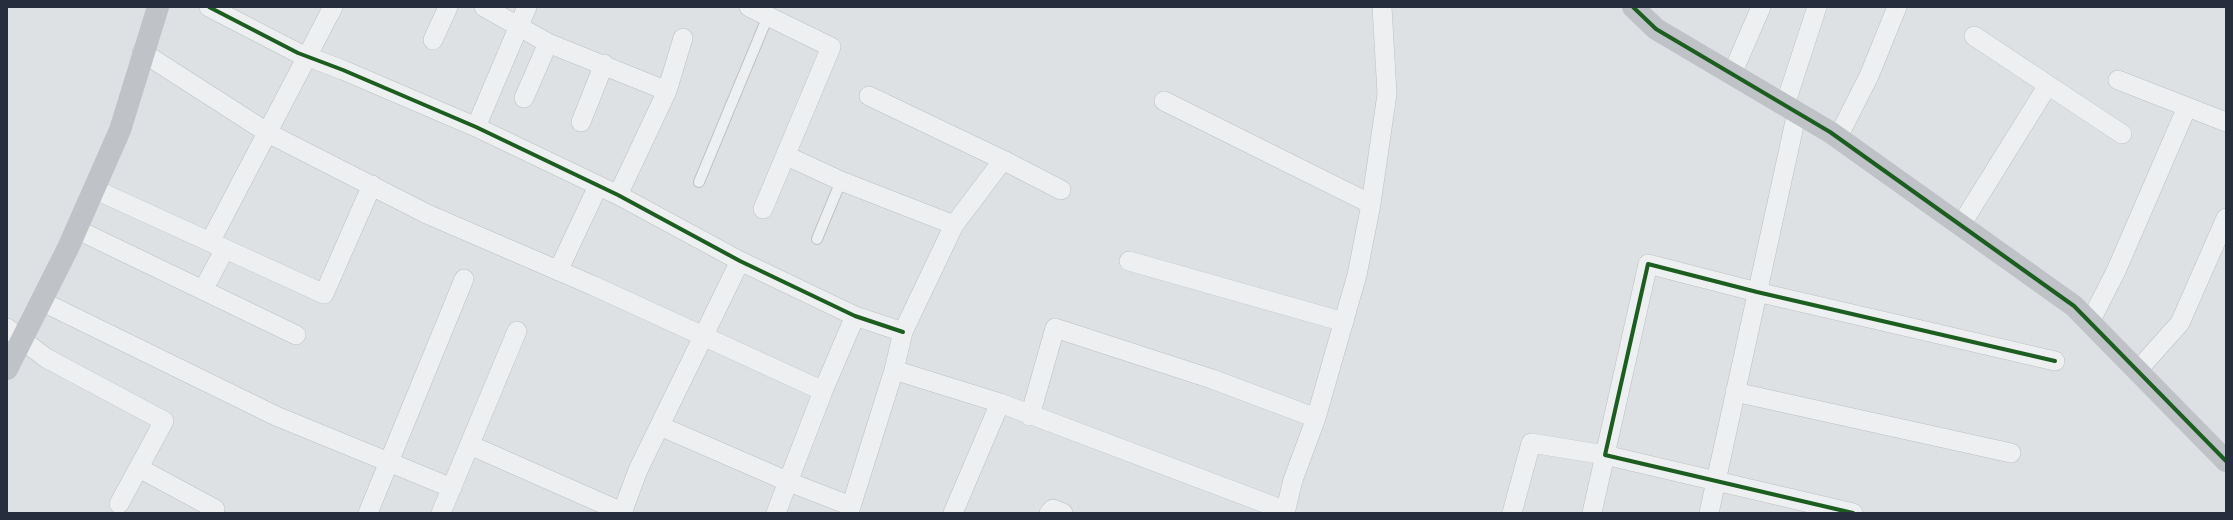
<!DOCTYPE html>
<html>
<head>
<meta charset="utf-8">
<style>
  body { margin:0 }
  #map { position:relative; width:2233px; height:520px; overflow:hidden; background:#dee1e4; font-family:Roboto,sans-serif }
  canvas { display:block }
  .frame { position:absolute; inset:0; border:8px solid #262d3d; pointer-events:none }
</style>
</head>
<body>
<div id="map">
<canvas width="2233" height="520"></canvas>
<div class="frame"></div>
</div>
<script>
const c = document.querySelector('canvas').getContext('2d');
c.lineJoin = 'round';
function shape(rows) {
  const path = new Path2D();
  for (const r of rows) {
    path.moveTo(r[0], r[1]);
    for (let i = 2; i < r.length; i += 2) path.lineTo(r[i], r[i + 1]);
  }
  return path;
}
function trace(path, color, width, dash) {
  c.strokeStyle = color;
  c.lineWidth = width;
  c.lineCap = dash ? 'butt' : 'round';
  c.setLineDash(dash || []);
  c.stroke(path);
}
const lane = shape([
  [699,182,768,16],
  [817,239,841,181]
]);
const street = shape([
  [209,7,298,53,343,70,476,127,618,195,740,261,855,316,903,332],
  [484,7,548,43,667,91],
  [749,7,831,47,763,209],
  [1974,36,2122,134],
  [433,40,448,7],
  [142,52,268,133,427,214,594,286,823,391],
  [1732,74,1761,7],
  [2118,80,2226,122],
  [869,96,1003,160,1061,190],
  [524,98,548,43],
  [1164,101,1371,204],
  [1785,105,1817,7],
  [581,122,604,64],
  [476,127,527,7],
  [1838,137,1869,76,1897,7],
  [787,156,841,181,954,225],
  [94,189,324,294,372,185],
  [618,195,667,91,683,38],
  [1961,225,2048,85],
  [76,229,296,335],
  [210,242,333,7],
  [1129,261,1344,322],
  [558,271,598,186],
  [203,290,225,249],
  [41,301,276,416,452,488],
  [2090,322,2116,271,2187,107],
  [7,328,46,358,164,421,119,504],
  [894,370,1000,403,1286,511],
  [2137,371,2180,323,2226,218],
  [1735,392,2011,453],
  [1030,416,1055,328,1212,379,1316,418],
  [660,426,789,482,851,506],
  [470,445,624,513],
  [139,468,215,509],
  [368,513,464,279],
  [441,513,517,331],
  [622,513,638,470,740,261],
  [776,513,823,391,855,316],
  [849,513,894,370,903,332,954,225,1003,160],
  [953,513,1000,403],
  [1049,513,1053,509,1063,513],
  [1285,513,1293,480,1316,418,1357,275,1371,204,1387,94,1382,7],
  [1512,513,1531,443,1605,455,1592,513],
  [1709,513,1797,112],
  [1853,513,1605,455,1648,264,1757,292,2055,361]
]);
trace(lane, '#bdbfc2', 12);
trace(street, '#bdbfc2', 20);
trace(lane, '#eeeff1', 10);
trace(street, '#eeeff1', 19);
trace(shape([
  [1633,7,1656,29,1830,132,2074,306,2226,461],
  [7,369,68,248,120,130,158,7]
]), '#bfc2c7', 22);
trace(shape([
  [209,7,298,53,343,70,476,127,618,195,740,261,855,316,903,332],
  [1633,7,1656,29,1830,132,2074,306,2226,461],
  [1853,513,1605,455,1648,264,1757,292,2055,361]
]), '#1b5e20', 4);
</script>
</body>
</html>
